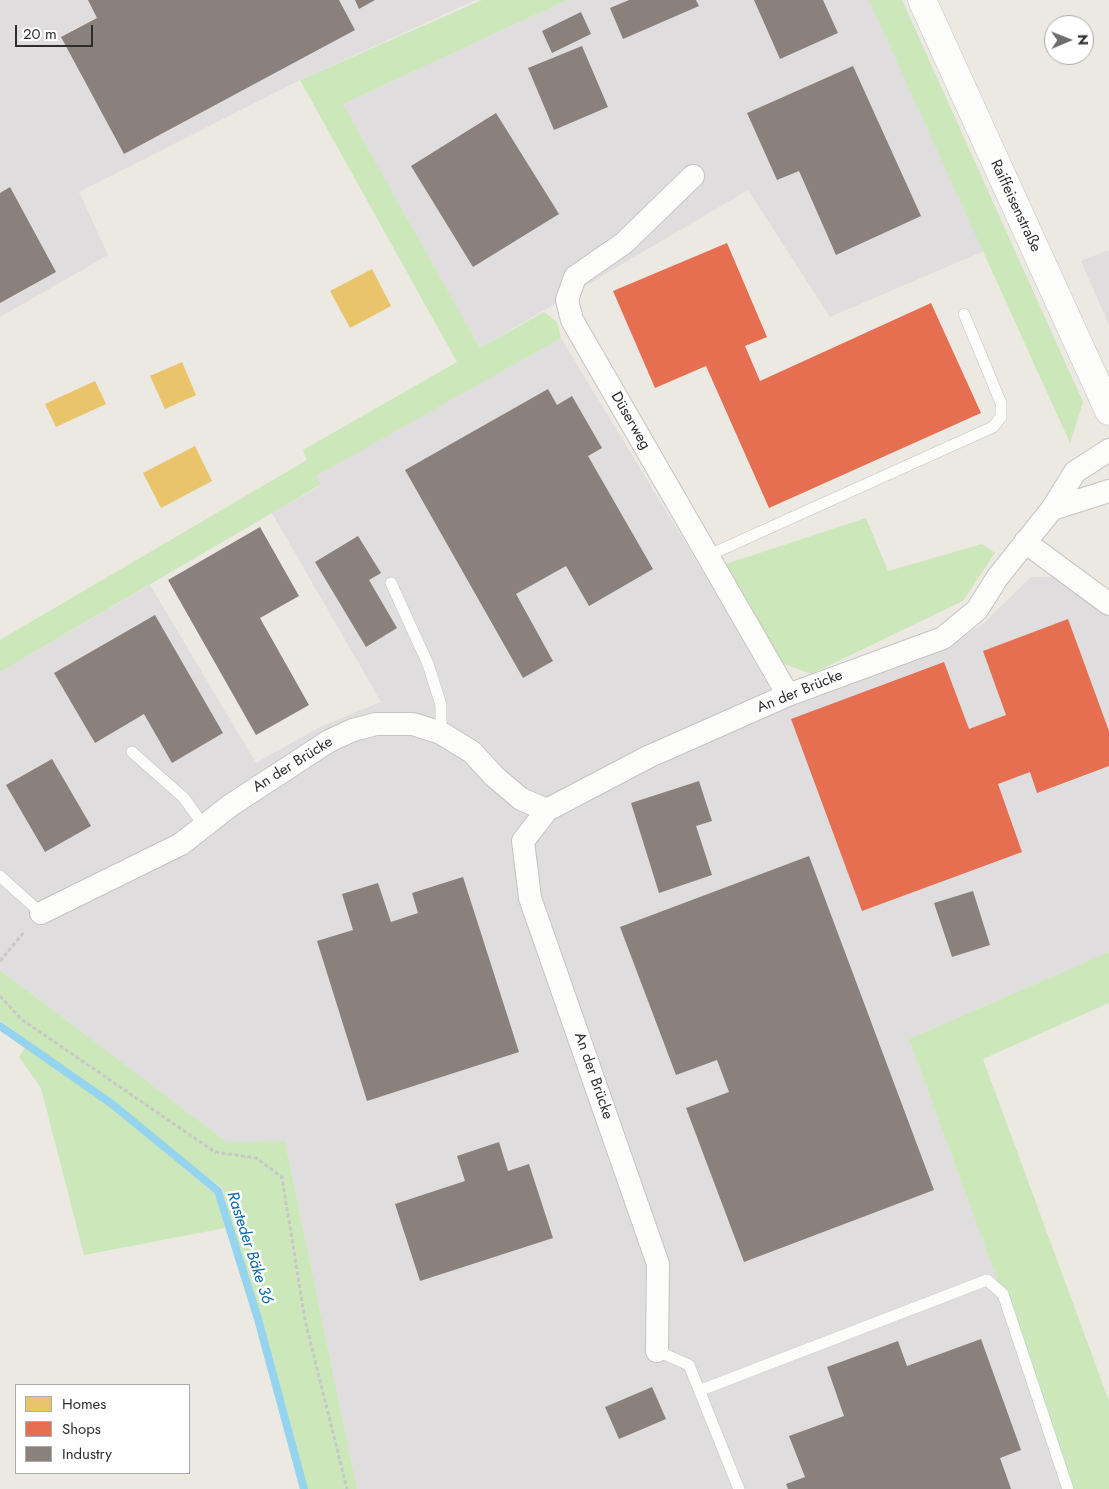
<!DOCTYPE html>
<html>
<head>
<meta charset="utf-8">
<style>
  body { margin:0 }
  #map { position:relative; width:1109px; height:1489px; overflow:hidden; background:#ece8e2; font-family:Jost,sans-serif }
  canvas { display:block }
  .legend { position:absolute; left:15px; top:1384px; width:175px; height:90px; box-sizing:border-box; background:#fff; border:1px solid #ababab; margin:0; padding:6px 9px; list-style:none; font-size:15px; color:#2d2d2d }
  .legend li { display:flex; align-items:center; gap:10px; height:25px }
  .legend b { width:25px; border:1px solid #ababab }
  .north { position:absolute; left:1044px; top:15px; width:50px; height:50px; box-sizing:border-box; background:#fff; border:1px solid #ababab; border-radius:50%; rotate:89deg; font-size:14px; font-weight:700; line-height:20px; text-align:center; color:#2d2d2d }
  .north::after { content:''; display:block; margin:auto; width:18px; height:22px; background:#706e6c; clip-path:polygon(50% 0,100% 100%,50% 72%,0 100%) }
  .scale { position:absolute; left:15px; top:25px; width:78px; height:22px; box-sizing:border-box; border:2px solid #2d2d2d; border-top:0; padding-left:6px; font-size:15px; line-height:18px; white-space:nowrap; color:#2d2d2d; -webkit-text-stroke:4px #fff; paint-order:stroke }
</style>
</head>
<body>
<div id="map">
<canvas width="1109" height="1489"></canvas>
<ul class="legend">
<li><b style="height:14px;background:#e9c46a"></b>Homes</li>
<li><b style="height:14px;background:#e76f51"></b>Shops</li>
<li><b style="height:14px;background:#8a817c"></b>Industry</li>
</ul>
<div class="north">N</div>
<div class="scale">20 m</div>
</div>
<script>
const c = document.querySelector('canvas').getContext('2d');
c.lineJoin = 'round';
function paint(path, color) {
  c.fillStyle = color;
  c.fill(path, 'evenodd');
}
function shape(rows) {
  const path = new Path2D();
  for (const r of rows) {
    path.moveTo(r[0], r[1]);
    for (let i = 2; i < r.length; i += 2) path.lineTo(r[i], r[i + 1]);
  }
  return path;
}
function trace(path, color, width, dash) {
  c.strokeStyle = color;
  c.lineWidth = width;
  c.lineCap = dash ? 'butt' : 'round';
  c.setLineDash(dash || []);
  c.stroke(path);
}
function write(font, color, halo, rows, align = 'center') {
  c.font = font + ' Jost,sans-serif';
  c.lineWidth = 5;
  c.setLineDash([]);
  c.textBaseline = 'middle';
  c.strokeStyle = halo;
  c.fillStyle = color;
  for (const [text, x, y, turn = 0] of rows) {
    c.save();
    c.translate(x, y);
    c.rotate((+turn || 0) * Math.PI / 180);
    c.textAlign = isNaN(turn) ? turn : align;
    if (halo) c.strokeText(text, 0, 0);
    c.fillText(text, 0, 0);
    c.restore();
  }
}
paint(shape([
  [0,0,476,0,300,80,79,192,108,255,0,317],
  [567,0,869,0,984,251,830,317,748,190,480,348,343,104],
  [1109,250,1109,325,1081,261],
  [561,338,712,587,782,710,944,650,984,623,1031,577,1059,577,1109,615,1109,952,909,1039,1074,1489,357,1489,285,1141,227,1142,0,970,0,672,150,585,256,763,322,726,381,702,272,513,320,486,315,476]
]), '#dfddde');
paint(shape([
  [482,0,567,0,343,104,480,348,544,312,557,322,561,338,316,476,320,485,0,672,0,640,307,460,303,450,457,362,300,80],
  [869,0,902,0,1083,402,1070,443],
  [866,518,888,571,982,544,995,553,963,601,811,674,782,663,726,564],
  [1109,952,1109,1003,983,1059,1109,1401,1109,1489,1074,1489,909,1039],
  [0,970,227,1142,285,1141,357,1489,306,1489,222,1188,0,1020],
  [25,1048,108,1105,215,1194,225,1228,84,1255,41,1088,19,1057]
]), '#cce7ba');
paint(shape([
  [372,269,391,306,350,328,330,291],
  [182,362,196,395,165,409,150,376],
  [95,381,106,404,56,427,45,404],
  [195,446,212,481,161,508,143,473]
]), '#e9c46a');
paint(shape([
  [727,243,767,337,745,346,760,381,931,303,981,413,769,508,706,366,655,388,613,291],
  [1068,619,1109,731,1109,766,1037,793,1030,772,998,784,1022,852,862,911,791,719,944,662,969,729,1006,715,983,651]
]), '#e76f51');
paint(shape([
  [88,0,339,0,355,30,124,154,61,37,97,18],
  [355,0,375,0,359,9],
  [629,0,696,0,699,6,623,39,610,8],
  [754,0,823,0,838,33,780,59],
  [581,12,591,34,552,53,542,31],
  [582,46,608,107,554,130,528,68],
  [853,66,921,216,836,255,799,171,777,180,747,113],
  [496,113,559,214,473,267,411,166],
  [10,187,56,272,0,303,0,193],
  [548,389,557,405,572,396,602,448,588,456,653,569,589,606,566,566,516,594,553,661,523,678,405,470],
  [260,527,299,596,260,618,309,705,256,735,168,580],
  [358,536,381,573,369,580,397,628,366,647,315,562],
  [155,615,223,733,172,763,144,714,95,743,54,673],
  [52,759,91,826,45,852,6,785],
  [699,781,712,821,696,826,712,875,659,893,631,803],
  [809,856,934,1190,744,1262,686,1108,729,1092,717,1060,676,1075,620,927],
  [463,877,519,1052,367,1101,317,941,353,930,342,894,378,883,391,922,418,913,412,893],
  [973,891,990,945,952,957,934,903],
  [499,1142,508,1171,529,1164,553,1238,420,1281,395,1204,465,1181,457,1156],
  [981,1339,1021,1450,1000,1458,1011,1489,788,1489,786,1484,805,1477,789,1436,844,1416,827,1367,898,1341,907,1366],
  [652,1387,666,1419,619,1439,605,1407]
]), '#8a817c');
trace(shape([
  [0,1026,112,1104,218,1191,258,1319,304,1489]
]), '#94d4ef', 8);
const service = shape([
  [707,556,993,427,1001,417,1001,403,964,314],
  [391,583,428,664,441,705,441,733],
  [132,752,184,798,204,826],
  [0,876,41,913],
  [657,1351,689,1365,739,1489],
  [701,1390,987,1280,1003,1294,1068,1489]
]);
const minor = shape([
  [693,176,624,243,575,277,567,300,572,320,788,695],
  [1052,509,1109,491],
  [1025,542,1109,604],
  [41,913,181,844,231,805,329,741,353,730,376,724,413,724,441,733,472,752,494,776,521,799,547,810],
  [657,1351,658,1264,530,898,523,841,547,810,648,757,788,695,943,638,977,610,997,578,1052,509,1075,472,1109,450]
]);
const secondary = shape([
  [922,0,1109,411]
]);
trace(service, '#c5c4c3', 12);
trace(minor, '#c5c4c3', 24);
trace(secondary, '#c5c4c3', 29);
trace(shape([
  [0,961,25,931],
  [0,996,21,1019,215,1152,256,1158,282,1177,305,1320,347,1489]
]), '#c8c8c8', 3, [4, 2.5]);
trace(service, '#fcfcfb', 11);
trace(minor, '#fcfcfb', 22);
trace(secondary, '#fcfcfb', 28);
write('15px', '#2d2d2d', '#fff', [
  ["Raiffeisenstraße",1015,206,65],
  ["Düserweg",630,421,60],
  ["An der Brücke",800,692,-22],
  ["An der Brücke",293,765,-32],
  ["An der Brücke",593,1076,71]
]);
write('italic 16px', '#0769a7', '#fff', [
  ["Rasteder Bäke 36",249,1248,72]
]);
</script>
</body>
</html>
